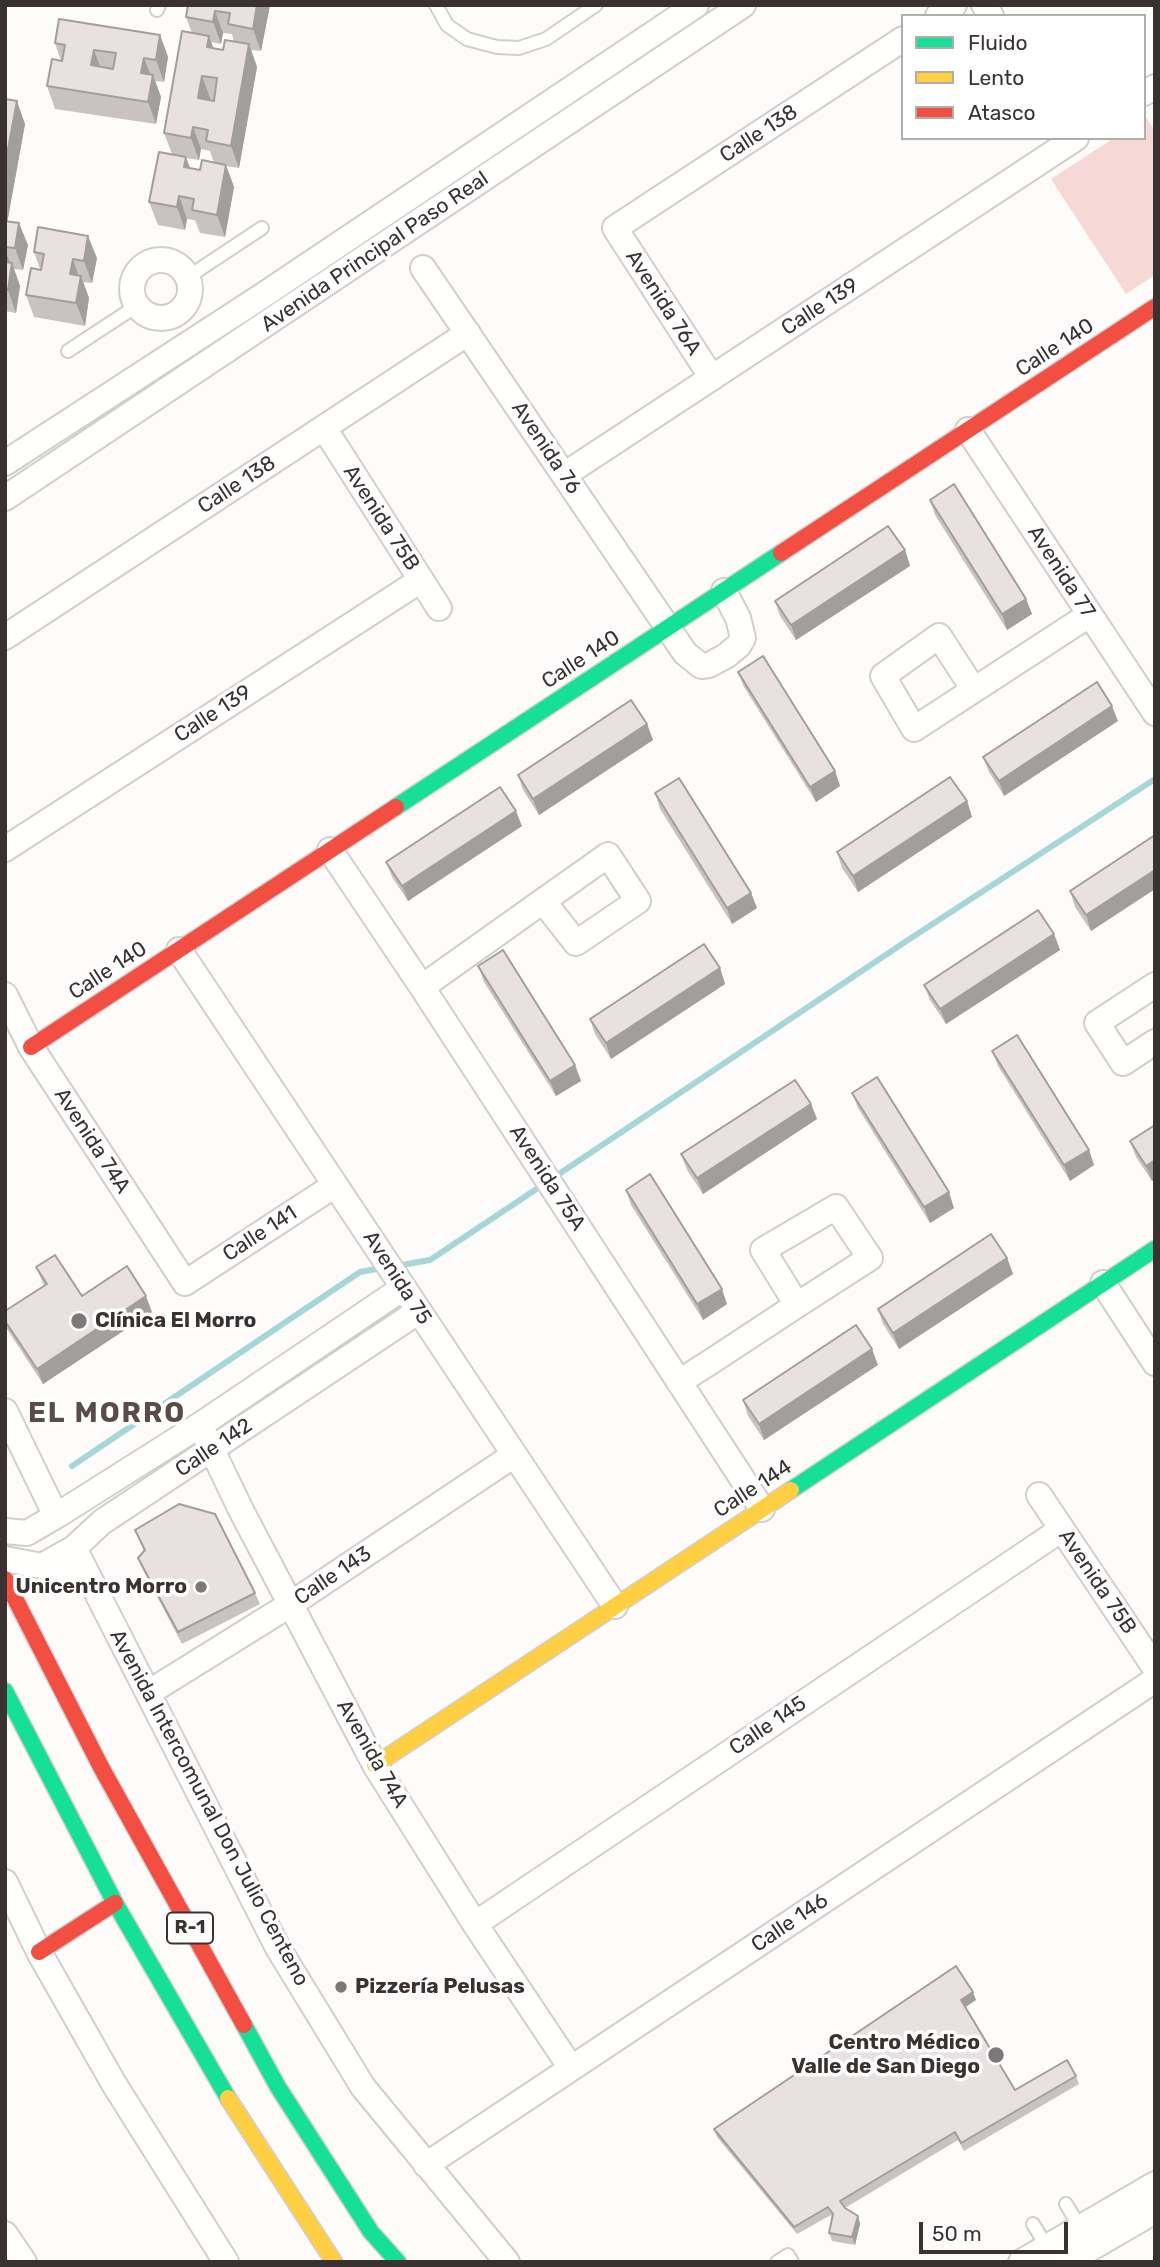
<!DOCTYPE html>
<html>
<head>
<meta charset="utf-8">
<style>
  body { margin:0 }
  #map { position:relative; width:1160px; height:2267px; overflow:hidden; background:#fefcfb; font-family:Rubik,sans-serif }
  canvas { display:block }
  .frame { position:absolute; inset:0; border:7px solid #393231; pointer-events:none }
  .legend { position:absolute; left:901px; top:14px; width:245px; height:126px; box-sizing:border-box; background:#fff; border:2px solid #b0adad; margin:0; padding:9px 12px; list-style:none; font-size:21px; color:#393231 }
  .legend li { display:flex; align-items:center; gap:14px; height:35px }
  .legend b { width:35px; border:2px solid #b0adad }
  .scale { position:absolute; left:919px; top:2222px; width:149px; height:32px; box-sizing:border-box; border:4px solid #393231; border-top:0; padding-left:9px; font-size:21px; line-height:24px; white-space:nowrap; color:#393231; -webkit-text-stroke:5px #fff; paint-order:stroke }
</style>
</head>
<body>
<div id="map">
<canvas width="1160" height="2267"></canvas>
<div class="frame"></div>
<ul class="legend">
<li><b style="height:9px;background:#16e098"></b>Fluido</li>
<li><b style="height:9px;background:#ffcf43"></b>Lento</li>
<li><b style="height:9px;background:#f24e42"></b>Atasco</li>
</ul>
<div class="scale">50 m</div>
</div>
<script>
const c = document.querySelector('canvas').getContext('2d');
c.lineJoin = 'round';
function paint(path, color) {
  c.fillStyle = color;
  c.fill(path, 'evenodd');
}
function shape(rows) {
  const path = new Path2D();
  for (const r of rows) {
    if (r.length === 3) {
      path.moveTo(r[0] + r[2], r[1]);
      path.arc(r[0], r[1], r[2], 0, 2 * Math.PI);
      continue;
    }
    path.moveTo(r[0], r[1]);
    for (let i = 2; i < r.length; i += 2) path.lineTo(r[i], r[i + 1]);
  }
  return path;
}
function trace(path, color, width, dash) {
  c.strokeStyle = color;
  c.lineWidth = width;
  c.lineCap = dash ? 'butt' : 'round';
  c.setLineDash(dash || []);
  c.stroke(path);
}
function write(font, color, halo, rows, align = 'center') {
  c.font = font + ' Rubik,sans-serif';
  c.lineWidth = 7;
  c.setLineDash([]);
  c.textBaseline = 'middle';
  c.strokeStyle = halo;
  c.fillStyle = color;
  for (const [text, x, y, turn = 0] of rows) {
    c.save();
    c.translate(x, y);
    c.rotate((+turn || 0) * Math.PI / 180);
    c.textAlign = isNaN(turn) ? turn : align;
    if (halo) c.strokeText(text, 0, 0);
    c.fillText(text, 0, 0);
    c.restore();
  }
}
paint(shape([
  [1146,117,1155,131,1155,275,1126,294,1051,179,1114,138,1144,138]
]), '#f6d8d7');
trace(shape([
  [553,1178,905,942,1155,779],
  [396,1266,430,1260,544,1184],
  [72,1466,360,1272,382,1268]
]), '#a6d6d8', 6);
const lane = shape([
  [436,5,447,25,467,39,497,47,519,48,546,39,596,5],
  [157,10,159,5],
  [188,277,262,228],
  [68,351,138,305],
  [1066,2204,1082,2231],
  [1033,2224,1056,2262],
  [777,2262,788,2255,792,2262]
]);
const street = shape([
  [984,5,991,16],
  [938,16,954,5],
  [1144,93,1155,87],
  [161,289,29],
  [423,268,685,653,701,666,709,665,726,656,739,645,743,638,738,618,724,591],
  [712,378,615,228,903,39],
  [324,428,439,608],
  [968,430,1155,713],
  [5,463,262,296,696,5],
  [564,475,1076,138],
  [5,498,743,5],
  [5,637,468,333],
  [974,690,939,636,883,676,914,729,1089,615],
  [5,849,421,580],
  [330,850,422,987,762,1509],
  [179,950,615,1606],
  [1155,985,1097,1023,1123,1063,1155,1042],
  [422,987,543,901,608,855,638,901,576,943,543,901],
  [5,995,31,1047,185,1283,335,1185],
  [1103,1283,1155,1363],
  [679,1382,712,1361,797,1305,870,1258,836,1207,763,1250,797,1305],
  [5,1411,56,1516],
  [200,1425,242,1512,375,1765,475,1924,571,2068],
  [1039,1495,1155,1668],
  [5,1531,27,1533,56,1516,200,1425,403,1288],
  [74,1548,278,1948,363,2087,507,2262],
  [5,1559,42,1566,92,1583],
  [42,1566,74,1548,102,1522,419,1311],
  [148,1693,291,1604,514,1455],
  [5,1882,39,1952,114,2084,226,2262],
  [475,1924,1062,1529],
  [426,2165,1155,1680],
  [5,2234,24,2262],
  [1021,2262,1155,2184],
  [1067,2262,1155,2211]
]);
const fast = shape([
  [396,807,781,553],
  [791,1490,1155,1249],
  [5,1691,115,1903,228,2098],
  [244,2025,278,2087,371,2232,398,2262]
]);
const slow = shape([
  [375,1765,791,1490],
  [228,2098,334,2262]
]);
const jam = shape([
  [781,553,1155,307],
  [31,1047,396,807],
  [5,1579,101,1767,244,2025],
  [39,1952,115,1903]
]);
trace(lane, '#d3cece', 16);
trace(street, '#d3cece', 28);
trace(fast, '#d3cece', 19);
trace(slow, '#d3cece', 19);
trace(jam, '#d3cece', 19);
trace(lane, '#fffffe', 12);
trace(street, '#fffffe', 24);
trace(fast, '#16e098', 16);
trace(slow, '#ffcf43', 16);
trace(jam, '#f24e42', 16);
paint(shape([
  [188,5,270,5,261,51,251,50,257,67,239,168,226,166,234,187,225,237,200,233,195,220,187,219,185,230,158,225,149,202,172,154,164,133,192,33,186,17],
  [223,33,232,34,234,42,223,50,213,48,211,42,221,44],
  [201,149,210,151,214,163,200,170,190,168,186,158,199,160],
  [160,35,168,57,164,82,155,81,161,97,156,124,55,109,47,86,61,61,55,43],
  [5,99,25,124,7,221,28,245,23,270,14,269,20,286,16,313,5,311],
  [34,252,97,258,92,283,83,282,89,298,85,326,34,317,26,295,40,269],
  [930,500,1026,599,1032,614,1007,630,935,515],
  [905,550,910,566,796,640,780,616,775,601],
  [738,672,835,771,840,786,816,802,744,687],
  [1118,721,1004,796,989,772,983,757],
  [647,724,653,740,539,815,523,790,518,775],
  [655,793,751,893,757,908,732,924,660,809],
  [967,801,972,817,858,892,842,868,837,852],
  [522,826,408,901,392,877,386,862],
  [1155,835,1155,889,1091,931,1075,907,1070,891],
  [1054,934,1060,950,946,1024,930,1000,924,985],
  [478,966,575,1065,581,1081,556,1096,484,982],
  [720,968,725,984,611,1059,595,1034,590,1019],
  [992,1051,1089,1150,1094,1165,1070,1181,998,1066],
  [852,1093,954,1208,930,1223,858,1108],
  [811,1104,817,1119,703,1194,687,1170,681,1154],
  [1155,1125,1155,1179,1152,1181,1136,1157,1130,1141],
  [626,1190,727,1304,703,1320,631,1205],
  [1007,1258,1013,1274,899,1349,883,1324,878,1309],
  [36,1267,82,1296,152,1312,43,1384,5,1326,5,1311,44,1286],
  [878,1365,764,1440,748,1416,743,1400],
  [135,1530,255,1593,260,1604,182,1644,143,1570,138,1558,144,1551],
  [976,2000,965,2007,1015,2090,1076,2076,1079,2084,964,2151,958,2140,845,2208,858,2216,860,2224,855,2245,832,2241,829,2233,832,2216,831,2215,797,2234,717,2137,714,2129]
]), '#c8c2c2');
paint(shape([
  [257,5,270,5,261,51,253,29],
  [215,11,223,33,221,44,213,22],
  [160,35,168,57,164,82,156,60],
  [209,36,217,58,207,47],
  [249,44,257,67,239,168,231,146],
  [94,50,102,72,91,65],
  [144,58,152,79,153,75,161,97,156,124,148,102,141,73],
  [202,76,210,98,206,120,198,98],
  [17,101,25,124,7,224,5,220,5,165],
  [193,127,201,149,199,160,191,138],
  [186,157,194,179,184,167],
  [226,165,234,187,225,237,217,215],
  [179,196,187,219,185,230,177,207],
  [19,223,28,245,23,270,15,248],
  [88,236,97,258,92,283,84,261],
  [5,250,12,267,12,263,20,286,16,313,8,290,5,273],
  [73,259,80,280,81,276,89,298,85,326,76,303,70,274],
  [905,550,910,566,796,640,791,625],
  [1026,599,1032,614,1007,630,1002,614],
  [1112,706,1118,721,1004,796,999,781],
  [647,724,653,740,539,815,533,799],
  [835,771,840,786,816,802,810,787],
  [967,801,972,817,858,892,853,876],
  [516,811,522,826,408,901,402,886],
  [1155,870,1155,889,1091,931,1086,915],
  [751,893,757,908,732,924,727,908],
  [1054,934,1060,950,946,1024,940,1009],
  [720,968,725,984,611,1059,606,1043],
  [575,1065,581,1081,556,1096,550,1081],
  [811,1104,817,1119,703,1194,697,1178],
  [1089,1150,1094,1165,1070,1181,1064,1165],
  [1155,1160,1155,1179,1152,1181,1146,1166],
  [949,1192,954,1208,930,1223,924,1207],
  [1007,1258,1013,1274,899,1349,893,1333],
  [722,1289,727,1304,703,1320,697,1304],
  [146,1296,152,1312,43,1384,37,1369],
  [872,1349,878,1365,764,1440,759,1424],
  [973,1992,976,2000,964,2008,961,2000],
  [858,2216,860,2224,855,2245,852,2237]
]), '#a39e9e');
const building = shape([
  [188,5,257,5,253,29,228,24,230,13,215,11,213,22,186,17,188,5],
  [59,19,160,35,156,60,144,58,141,73,153,75,148,102,47,86,52,59,62,61,65,45,55,43,59,19],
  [94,50,116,53,113,69,91,65,94,50],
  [182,31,209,36,207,47,223,50,225,40,249,44,231,146,206,141,208,130,193,127,191,138,164,133,182,31],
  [202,76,217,78,214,101,198,98,202,76],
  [5,99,17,101,5,165,5,99],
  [159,152,186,157,184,167,200,170,202,160,226,165,217,215,192,210,194,199,179,196,177,207,149,202,159,152],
  [5,221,19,223,15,248,5,247,5,221],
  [38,227,88,236,84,261,73,259,70,274,81,276,76,303,26,295,31,268,41,270,44,254,34,252,38,227],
  [5,262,12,263,8,290,5,290,5,262],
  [954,484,1026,599,1002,614,930,500,954,484],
  [888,526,905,550,791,625,775,601,888,526],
  [763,656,835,771,810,787,738,672,763,656],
  [1097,682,1112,706,999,781,983,757,1097,682],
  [631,700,647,724,533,799,518,775,631,700],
  [950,777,967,801,853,876,837,852,950,777],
  [679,778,751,893,727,908,655,793,679,778],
  [500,787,516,811,402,886,386,862,500,787],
  [1155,835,1155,870,1086,915,1070,891,1155,835],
  [1038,910,1054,934,940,1009,924,985,1038,910],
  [704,944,720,968,606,1043,590,1019,704,944],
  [503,950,575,1065,550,1081,478,966,503,950],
  [1017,1035,1089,1150,1064,1165,992,1051,1017,1035],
  [877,1077,949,1192,924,1207,852,1093,877,1077],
  [795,1080,811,1104,697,1178,681,1154,795,1080],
  [1155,1125,1155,1160,1146,1166,1130,1141,1155,1125],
  [650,1174,722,1289,697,1304,626,1190,650,1174],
  [991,1234,1007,1258,893,1333,878,1309,991,1234],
  [55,1255,82,1296,127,1266,146,1296,37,1369,5,1321,5,1311,47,1284,36,1267,55,1255],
  [856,1325,872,1349,759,1424,743,1400,856,1325],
  [179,1504,215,1514,255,1593,178,1632,138,1558,145,1550,135,1530,179,1504],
  [956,1966,973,1992,961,2000,1015,2090,1067,2060,1076,2076,961,2143,955,2132,840,2201,845,2208,858,2216,852,2237,829,2233,833,2214,828,2207,794,2227,714,2129,956,1966]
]);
paint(building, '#e9e1e1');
trace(building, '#a39e9e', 2);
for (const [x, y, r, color] of [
  [79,1321,9,"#7e7978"],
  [201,1587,7,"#7e7978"],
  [341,1987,7,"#7e7978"],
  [996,2055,9,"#7e7978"]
]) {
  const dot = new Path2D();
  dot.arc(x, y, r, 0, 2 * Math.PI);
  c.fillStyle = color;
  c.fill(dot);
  trace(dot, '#fff', 2.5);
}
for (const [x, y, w] of [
  [190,1928,46]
]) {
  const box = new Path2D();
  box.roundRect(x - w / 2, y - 15.5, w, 31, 5);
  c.fillStyle = '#fff';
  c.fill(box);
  trace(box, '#393231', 2);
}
write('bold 19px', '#393231', null, [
  ["R-1",190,1928]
]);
write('21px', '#393231', '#fff', [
  ["Calle 138",759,134,-33],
  ["Avenida Principal Paso Real",375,252,-34],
  ["Avenida 76A",663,303,57],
  ["Calle 139",820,307,-33],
  ["Calle 140",1055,348,-33],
  ["Avenida 76",546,448,56],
  ["Calle 138",237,485,-33],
  ["Avenida 75B",381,518,57],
  ["Avenida 77",1061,572,57],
  ["Calle 140",581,660,-33],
  ["Calle 139",213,714,-33],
  ["Calle 140",108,971,-33],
  ["Avenida 74A",92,1141,57],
  ["Avenida 75A",547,1178,57],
  ["Calle 141",260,1234,-33],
  ["Avenida 75",397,1278,57],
  ["Calle 142",214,1448,-34],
  ["Calle 144",753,1489,-33],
  ["Calle 143",333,1576,-34],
  ["Avenida 75B",1097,1582,56],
  ["Calle 145",768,1726,-34],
  ["Avenida 74A",372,1754,60],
  ["Avenida Intercomunal Don Julio Centeno",209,1808,62],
  ["Calle 146",790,1923,-34]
]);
write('bold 21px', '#393231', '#fff', [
  ["Clínica El Morro",95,1321],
  ["Unicentro Morro",187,1587,"right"],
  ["Pizzería Pelusas",355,1987],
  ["Centro Médico",980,2043,"right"],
  ["Valle de San Diego",980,2067,"right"]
], 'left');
c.letterSpacing = '2px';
write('bold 28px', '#5c4b4a', '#fff', [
  ["EL MORRO",107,1414]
]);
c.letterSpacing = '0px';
</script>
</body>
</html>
